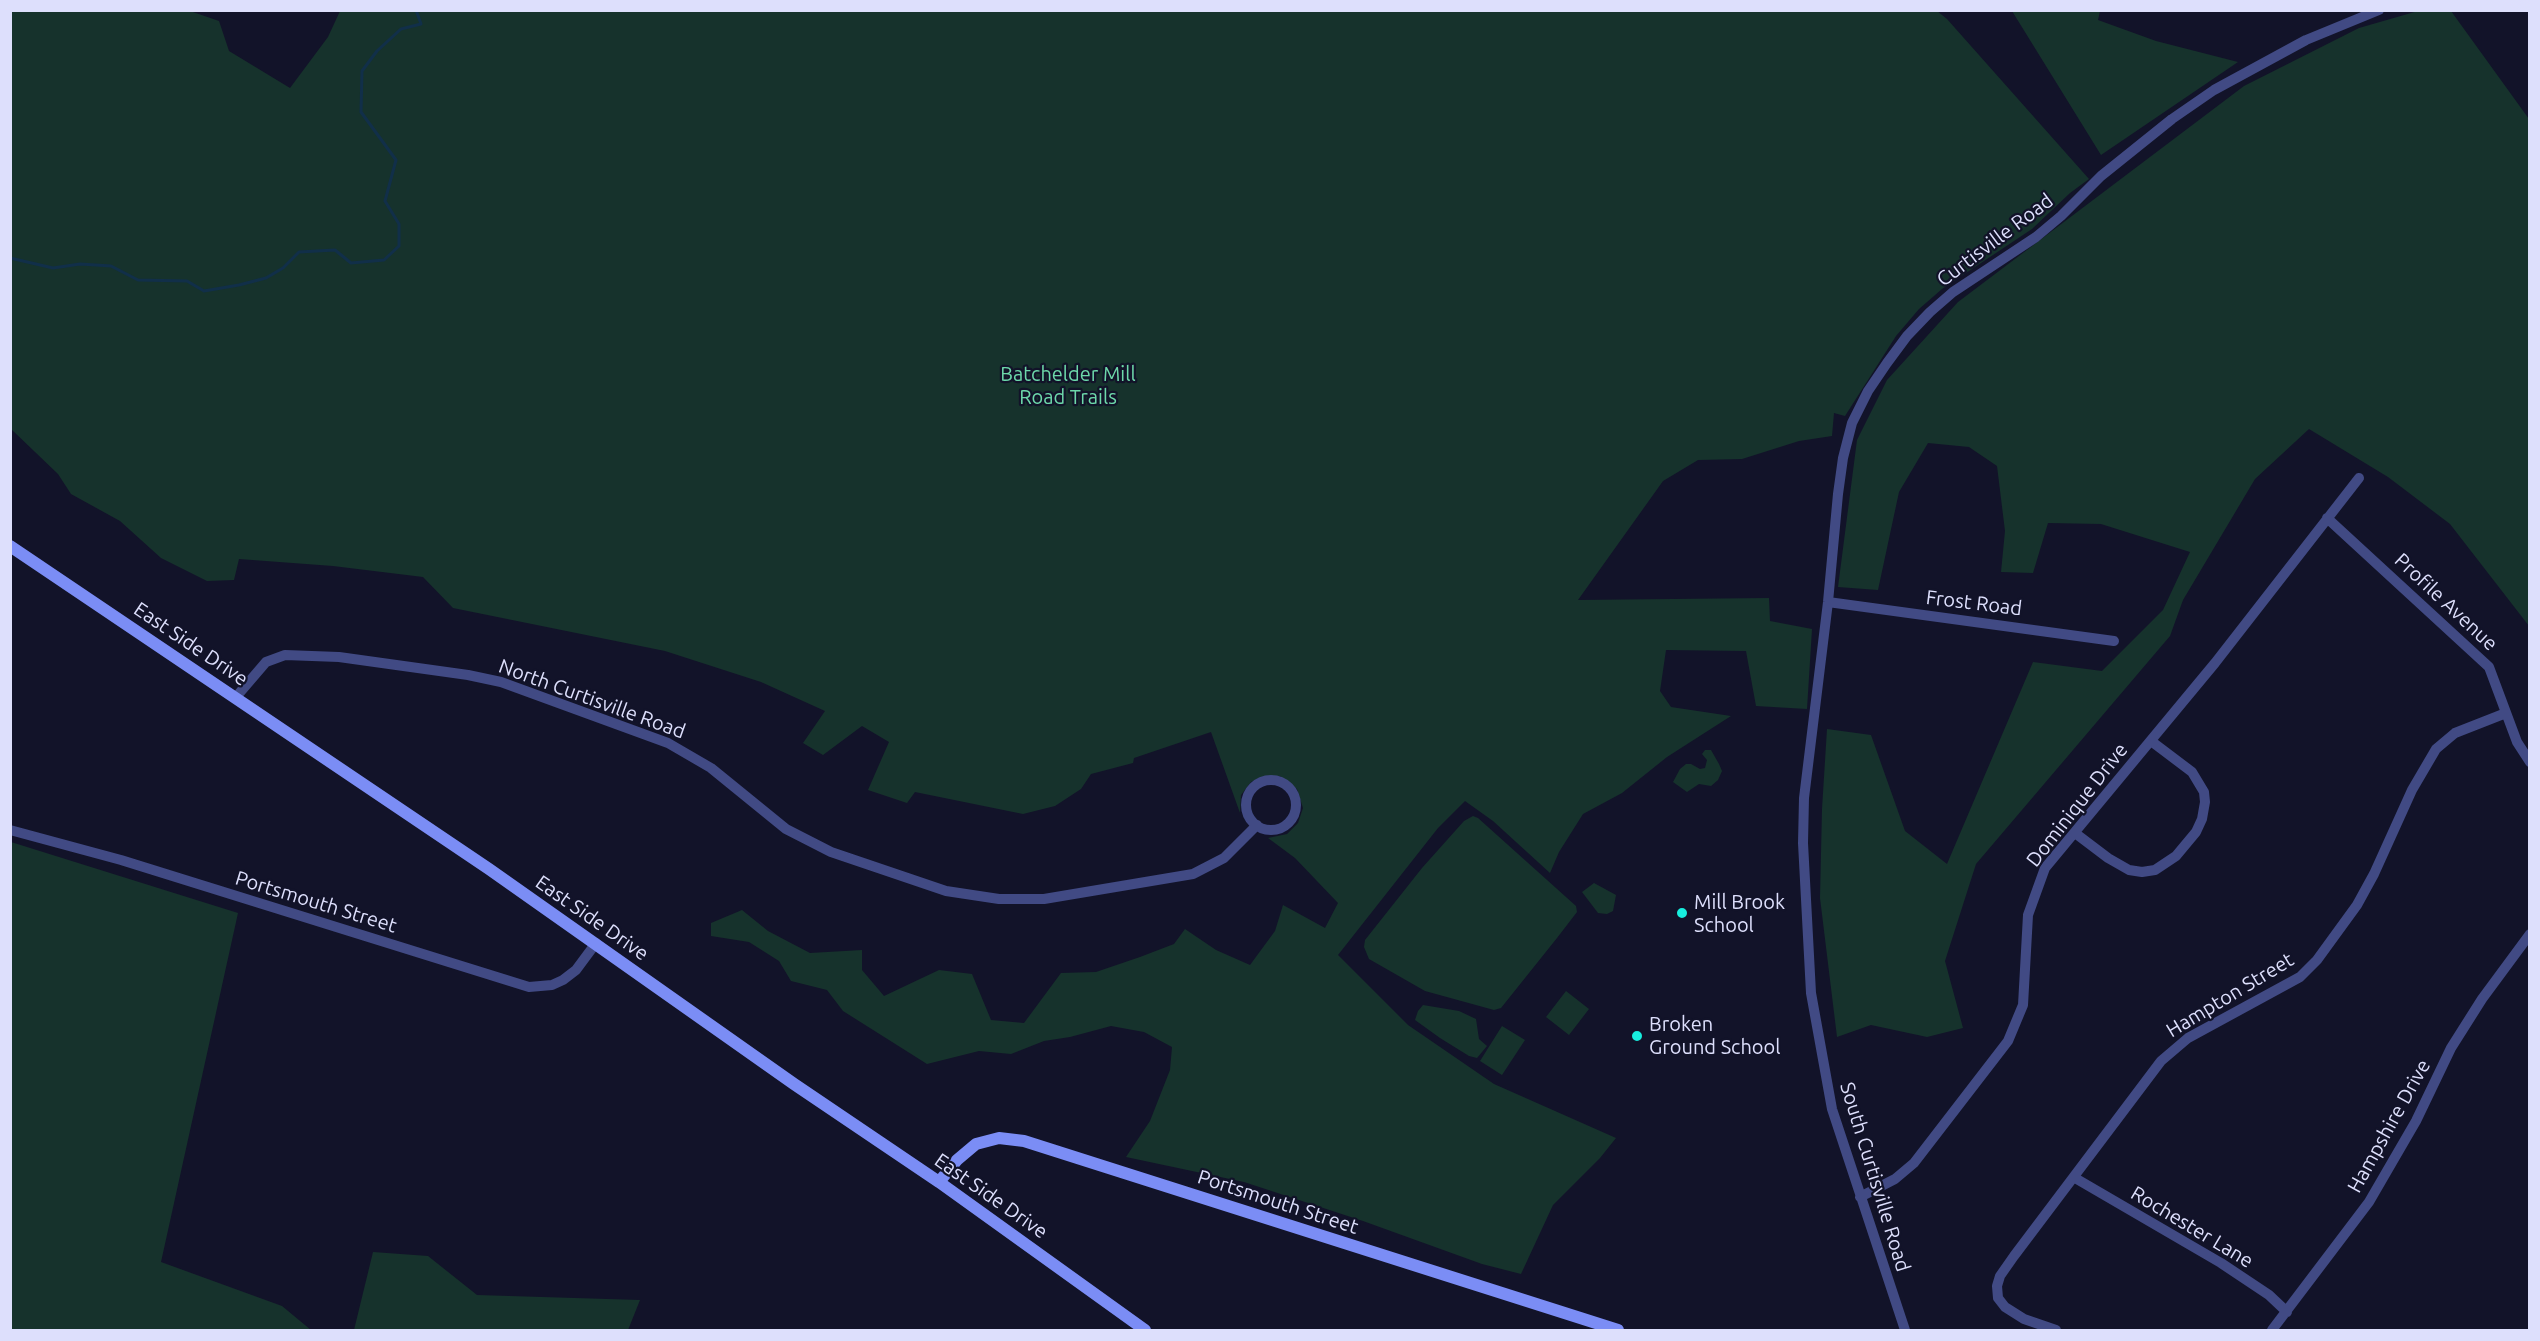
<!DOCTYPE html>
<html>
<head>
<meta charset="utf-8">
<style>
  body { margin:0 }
  #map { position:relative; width:2540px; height:1341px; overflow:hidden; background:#121329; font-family:Ubuntu,sans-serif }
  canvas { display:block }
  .frame { position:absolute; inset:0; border:12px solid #dddffc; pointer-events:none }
</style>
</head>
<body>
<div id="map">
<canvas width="2540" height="1341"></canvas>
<div class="frame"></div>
</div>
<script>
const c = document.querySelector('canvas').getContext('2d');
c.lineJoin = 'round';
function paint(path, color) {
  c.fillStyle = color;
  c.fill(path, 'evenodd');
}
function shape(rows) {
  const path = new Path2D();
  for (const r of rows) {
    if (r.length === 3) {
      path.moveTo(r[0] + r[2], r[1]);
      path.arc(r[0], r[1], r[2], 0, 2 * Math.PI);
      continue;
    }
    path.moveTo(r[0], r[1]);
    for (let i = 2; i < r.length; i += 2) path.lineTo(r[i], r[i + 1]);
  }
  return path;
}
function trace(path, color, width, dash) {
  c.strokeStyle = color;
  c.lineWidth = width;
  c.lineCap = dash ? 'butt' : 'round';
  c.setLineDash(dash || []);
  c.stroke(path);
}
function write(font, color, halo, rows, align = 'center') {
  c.font = font + ' Ubuntu,sans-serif';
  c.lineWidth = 4.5;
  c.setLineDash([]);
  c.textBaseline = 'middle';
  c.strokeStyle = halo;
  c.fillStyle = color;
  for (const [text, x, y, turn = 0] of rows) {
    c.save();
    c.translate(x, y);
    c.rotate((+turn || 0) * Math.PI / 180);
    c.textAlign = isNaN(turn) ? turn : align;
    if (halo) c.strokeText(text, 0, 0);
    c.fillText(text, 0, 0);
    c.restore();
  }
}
paint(shape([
  [340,11,1937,11,1947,19,2089,179,2070,193,2032,229,1942,289,1919,309,1896,336,1845,416,1834,413,1832,436,1799,441,1742,459,1698,460,1663,481,1578,600,1769,598,1770,621,1812,629,1807,709,1756,706,1746,651,1666,650,1660,691,1671,707,1731,716,1667,757,1622,793,1583,814,1559,852,1550,873,1493,821,1465,801,1438,828,1338,955,1408,1025,1494,1084,1616,1138,1600,1158,1553,1205,1521,1274,1482,1264,1363,1221,1244,1182,1126,1157,1150,1121,1170,1070,1172,1047,1144,1032,1111,1026,1070,1037,1044,1041,1011,1054,979,1051,927,1064,843,1011,827,990,791,981,779,961,749,942,711,936,711,923,742,910,768,931,810,953,862,950,862,970,884,996,939,970,972,974,991,1020,1024,1023,1061,973,1096,972,1140,957,1174,944,1185,929,1216,950,1250,965,1275,931,1283,905,1325,928,1338,903,1295,858,1268,838,1287,834,1298,823,1303,808,1297,789,1280,776,1261,777,1251,782,1241,795,1240,813,1211,732,1134,758,1133,763,1091,774,1081,789,1055,806,1023,814,915,792,907,803,868,790,889,742,862,726,823,755,803,743,825,711,761,682,665,651,453,608,423,577,333,566,239,559,234,580,207,581,161,558,120,521,71,494,58,474,11,429,11,11,190,11,219,21,229,51,290,88,328,37],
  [2012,11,2100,11,2098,20,2156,41,2238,62,2101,155],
  [2418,11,2451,11,2529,119,2529,626,2450,524,2388,477,2309,429,2255,479,2183,600,2170,636,1976,864,1945,961,1963,1028,1927,1037,1871,1025,1837,1037,1820,898,1822,809,1827,729,1871,735,1905,831,1947,864,2033,662,2102,671,2163,610,2190,552,2101,524,2048,523,2033,573,2001,572,2005,531,1997,466,1969,447,1928,443,1899,492,1878,590,1838,587,1857,440,1887,380,1958,302,2244,86,2359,28],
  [1705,750,1711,750,1719,764,1722,771,1718,780,1711,786,1699,784,1687,792,1673,782,1680,769,1686,764,1691,764,1700,769,1705,768,1707,760,1702,754],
  [1473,816,1478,818,1576,906,1577,912,1557,938,1501,1008,1494,1010,1425,991,1369,959,1364,947,1365,940,1422,868,1464,821],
  [11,842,238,913,161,1262,282,1306,311,1330,11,1330],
  [1594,883,1616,895,1613,911,1607,914,1598,913,1582,892],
  [1566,991,1589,1009,1569,1035,1546,1017],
  [1423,1005,1459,1011,1476,1019,1479,1039,1487,1046,1477,1058,1469,1056,1440,1038,1415,1020,1418,1011],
  [1502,1026,1525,1040,1502,1075,1480,1061],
  [373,1252,428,1256,477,1295,640,1300,628,1330,354,1330]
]), '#16322c');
trace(shape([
  [10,258,53,268,80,264,111,266,138,280,187,281,204,291,239,285,266,278,283,268,299,252,335,250,351,263,384,260,399,246,399,224,385,201,396,160,361,112,362,71,377,51,401,29,421,24,416,10]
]), '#112f49', 3);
trace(shape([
  [2327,518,2489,667,2517,742,2530,762],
  [1828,602,2114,641],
  [236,697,266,662,285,655,339,657,468,675,501,682,668,743,711,768,786,829,831,852,946,891,999,899,1044,899,1193,874,1224,858,1257,825],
  [1271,805,25],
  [10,830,121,860,529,987,552,985,563,980,576,970,596,943],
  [2075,833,2108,858,2129,870,2142,872,2155,870,2176,856,2196,832,2202,819,2205,802,2204,792,2192,772,2151,741],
  [2075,1178,2221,1263,2269,1295,2287,1312],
  [1860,1197,1895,1179,1914,1163,2008,1041,2023,1005,2028,915,2045,868,2215,663,2359,478],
  [1905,1330,1832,1109,1811,993,1803,843,1804,798,1828,602,1838,494,1843,458,1852,423,1868,391,1887,363,1907,336,1930,312,1953,292,2036,237,2061,216,2101,176,2172,119,2214,90,2306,40,2379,10],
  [2056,1330,2024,1319,2005,1307,1998,1298,1997,1286,2000,1276,2014,1256,2161,1061,2188,1038,2300,977,2317,960,2357,905,2374,874,2412,790,2436,749,2455,733,2506,713],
  [2272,1330,2369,1202,2416,1121,2451,1048,2482,999,2530,934]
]), '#414a84', 10);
trace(shape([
  [10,546,489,869,794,1084,939,1182,1145,1330],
  [939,1182,957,1160,976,1144,999,1138,1024,1141,1618,1330]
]), '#7b8df5', 12);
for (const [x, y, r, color] of [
  [1682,913,6,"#17eede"],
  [1637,1036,6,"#17eede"]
]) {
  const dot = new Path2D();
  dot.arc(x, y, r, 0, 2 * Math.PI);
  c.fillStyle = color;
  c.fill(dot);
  trace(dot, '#121329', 2);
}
write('20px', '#dddffc', '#121329', [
  ["Curtisville Road",1995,240,-37],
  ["Profile Avenue",2446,602,43],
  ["Frost Road",1974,603,7],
  ["East Side Drive",191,644,34],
  ["North Curtisville Road",592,699,20],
  ["Dominique Drive",2077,805,-52],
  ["Portsmouth Street",316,902,17],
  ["East Side Drive",592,918,35],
  ["Hampton Street",2230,995,-31],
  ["Hampshire Drive",2389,1126,-61],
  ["South Curtisville Road",1875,1177,73],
  ["East Side Drive",991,1196,35],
  ["Portsmouth Street",1278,1202,18],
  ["Rochester Lane",2192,1227,31]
]);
write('20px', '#6dd8aa', '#121329', [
  ["Batchelder Mill",1068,374],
  ["Road Trails",1068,397]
]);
write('20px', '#dddffc', '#121329', [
  ["Mill Brook",1694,902],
  ["School",1694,925],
  ["Broken",1649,1024],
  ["Ground School",1649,1047]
], 'left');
</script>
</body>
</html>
